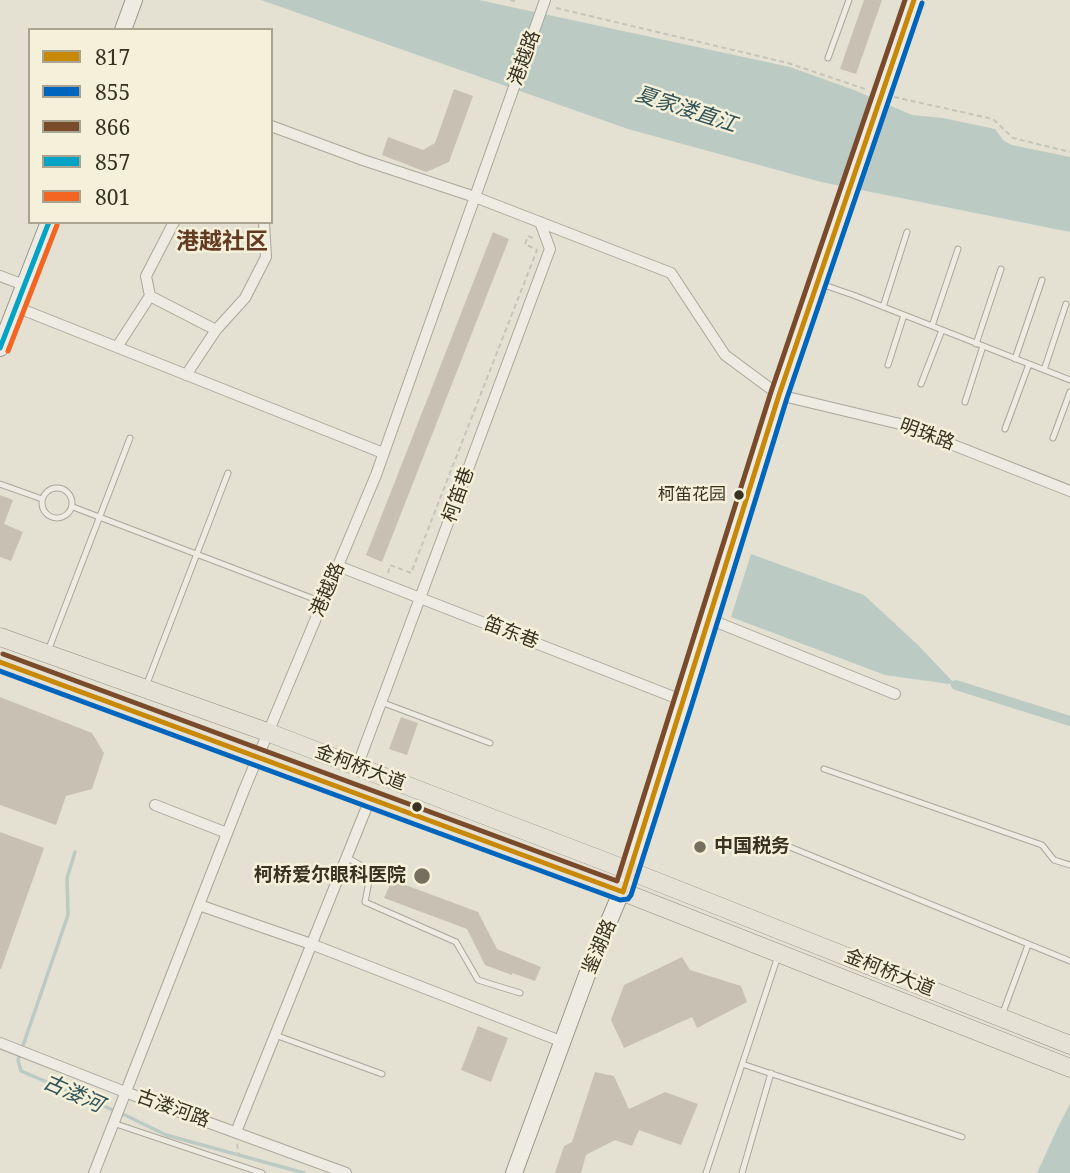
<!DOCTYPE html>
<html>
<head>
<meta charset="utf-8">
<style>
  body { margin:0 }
  #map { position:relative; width:1070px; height:1173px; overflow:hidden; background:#e4e1d2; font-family:"Noto Serif",serif }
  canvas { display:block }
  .legend { position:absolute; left:28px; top:28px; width:245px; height:196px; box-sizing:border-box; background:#f4f0d9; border:2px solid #a9a48f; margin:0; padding:9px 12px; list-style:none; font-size:21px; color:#393121 }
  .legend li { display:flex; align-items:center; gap:14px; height:35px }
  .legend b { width:35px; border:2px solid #a9a48f }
</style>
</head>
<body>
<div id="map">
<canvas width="1070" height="1173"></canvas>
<ul class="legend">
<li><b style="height:9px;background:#c88908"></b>817</li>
<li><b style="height:9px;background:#0065bd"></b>855</li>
<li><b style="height:9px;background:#7a4b2a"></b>866</li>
<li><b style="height:9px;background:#03a3c5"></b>857</li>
<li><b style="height:9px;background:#f26522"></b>801</li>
</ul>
</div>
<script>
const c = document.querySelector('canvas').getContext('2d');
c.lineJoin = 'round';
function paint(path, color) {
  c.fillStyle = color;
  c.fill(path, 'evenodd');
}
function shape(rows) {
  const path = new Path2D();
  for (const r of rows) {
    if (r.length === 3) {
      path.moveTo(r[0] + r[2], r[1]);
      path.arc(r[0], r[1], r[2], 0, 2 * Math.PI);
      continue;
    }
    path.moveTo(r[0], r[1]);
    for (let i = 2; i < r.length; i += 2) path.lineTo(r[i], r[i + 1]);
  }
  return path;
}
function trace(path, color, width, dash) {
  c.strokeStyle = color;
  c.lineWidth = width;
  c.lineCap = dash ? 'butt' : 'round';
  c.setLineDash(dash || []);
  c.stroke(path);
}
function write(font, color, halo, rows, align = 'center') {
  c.font = font + ' "Noto Serif","Noto Sans SC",serif';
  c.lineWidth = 5;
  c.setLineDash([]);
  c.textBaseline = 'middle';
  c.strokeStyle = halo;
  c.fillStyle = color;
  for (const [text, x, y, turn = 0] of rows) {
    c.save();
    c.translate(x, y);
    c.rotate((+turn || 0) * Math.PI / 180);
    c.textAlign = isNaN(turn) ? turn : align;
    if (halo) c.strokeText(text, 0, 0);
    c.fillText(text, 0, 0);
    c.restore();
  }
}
paint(shape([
  [261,0,479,0,790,67,854,90,912,115,943,118,995,129,1004,141,1012,145,1070,157,1070,232,821,182,628,129],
  [751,554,864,595,918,645,956,685,885,675,731,617],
  [1070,1104,1070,1173,1037,1173,1058,1127]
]), '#bbcbc4');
trace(shape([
  [75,852,67,878,68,915,18,1060,21,1071,127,1116,166,1135,304,1173]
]), '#bbcbc4', 3.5);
trace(shape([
  [956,685,1070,721]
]), '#bbcbc4', 10);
paint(shape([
  [864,0,882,0,856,74,840,69],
  [454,89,473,96,449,162,426,172,382,155,388,137,423,150,435,143],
  [493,232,509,239,382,562,366,555],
  [0,495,13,500,4,524,23,532,11,561,0,557],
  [0,697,92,733,104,753,92,789,66,796,56,825,0,805],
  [401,717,418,723,407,755,389,749],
  [0,832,44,848,1,969,0,969],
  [392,880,478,912,497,949,541,967,535,981,512,973,512,975,485,965,467,929,384,898],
  [682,957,690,970,741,986,747,1002,697,1028,692,1017,624,1048,611,1020,624,985],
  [478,1026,508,1038,491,1082,461,1070],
  [595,1072,614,1076,629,1109,665,1092,698,1104,681,1145,639,1130,632,1146,615,1140,586,1155,581,1173,555,1173,564,1146,572,1142]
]), '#c8c1b3');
const lane = shape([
  [828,58,849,0],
  [821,284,853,295,1070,380],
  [883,307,907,232],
  [932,326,958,249],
  [976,344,1001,269],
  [1015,359,1042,280],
  [888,365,904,315],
  [1044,370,1066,304],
  [921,384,942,330],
  [965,402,983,346],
  [1005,429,1029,364],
  [1053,438,1070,392],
  [0,484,42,499],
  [57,503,15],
  [73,507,322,602],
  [48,651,130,438],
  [146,686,228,473],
  [381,702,490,743],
  [824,769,1042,845,1054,860,1070,865],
  [770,839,1070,961],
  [346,857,371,871,365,902,456,942,478,980,520,993],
  [1002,1015,1028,945],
  [275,1035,382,1074],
  [742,1064,962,1137],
  [113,1123,262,1173],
  [706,1173,778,956],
  [742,1173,771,1073]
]);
const street = shape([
  [271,126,363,160,475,197,671,273,725,355,779,395,900,424,1070,491],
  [0,276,24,285],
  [150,296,216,330],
  [16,307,383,453],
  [117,347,150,296,146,276,174,222],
  [186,375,216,330,245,298,266,257,264,222],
  [338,566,684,701],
  [709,619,895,694],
  [357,767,550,249,540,222],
  [155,805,227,833],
  [199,905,311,944,563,1042],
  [0,1043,125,1092,346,1173],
  [236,1132,370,799],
  [94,1173,244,790,376,475,545,0]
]);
const secondary = shape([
  [123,30,134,0],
  [0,348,49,222],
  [514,1173,591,964,630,871,779,395,849,193,879,99,914,0]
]);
const primary = shape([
  [0,637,267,732,630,871,1070,1045],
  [0,662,257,758,623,892,1070,1068]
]);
trace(lane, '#aaa69a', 7);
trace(street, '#aaa69a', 12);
trace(secondary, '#9a968a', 18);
trace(primary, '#908c81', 19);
trace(shape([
  [510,0,515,1,515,0],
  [556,8,788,63,868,90],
  [894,97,993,119,1013,138,1070,152],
  [388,573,390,565,411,573,537,250,525,244,528,236,535,239],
  [237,1144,239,1156]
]), '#c6c3b9', 2, [5, 3.5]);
trace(lane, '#edebe2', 5);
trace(street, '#edebe2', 10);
trace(secondary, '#edebe2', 16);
trace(primary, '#e5e2d5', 18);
trace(shape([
  [0,662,623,892,779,395,914,0]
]), '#c88908', 5);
trace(shape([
  [0,671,620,900,628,899,631,895,692,704,787,398,922,3]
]), '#0065bd', 5);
trace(shape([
  [3,654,617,881,771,392,905,0]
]), '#7a4b2a', 5);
trace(shape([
  [0,348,49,222]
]), '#03a3c5', 5);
trace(shape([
  [8,351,57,225]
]), '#f26522', 5);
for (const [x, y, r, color] of [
  [739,495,6,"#393121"],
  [417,807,6,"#393121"],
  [700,847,7,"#756f5f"],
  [422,876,9,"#756f5f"]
]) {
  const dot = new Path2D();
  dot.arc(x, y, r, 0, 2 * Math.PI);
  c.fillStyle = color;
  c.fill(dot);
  trace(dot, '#f4f0d9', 2.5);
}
write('17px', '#393121', '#f4f0d9', [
  ["柯笛花园",726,495]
], 'right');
write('19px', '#393121', '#f4f0d9', [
  ["港越路",525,58,-70],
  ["明珠路",927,435,20],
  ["柯笛巷",459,495,-70],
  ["港越路",328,590,-67],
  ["笛东巷",511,633,21],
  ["金柯桥大道",360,768,21],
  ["鉴湖路",600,947,-67],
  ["金柯桥大道",889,973,22],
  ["古溇河路",173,1109,20]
]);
write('bold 19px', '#393121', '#f4f0d9', [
  ["中国税务",714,847],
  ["柯桥爱尔眼科医院",406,876,"right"]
], 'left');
write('italic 21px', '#325458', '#f4f0d9', [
  ["夏家溇直江",686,110,18],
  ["古溇河",73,1094,24]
]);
write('bold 23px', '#633b23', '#f4f0d9', [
  ["港越社区",222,242]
]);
</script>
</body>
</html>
